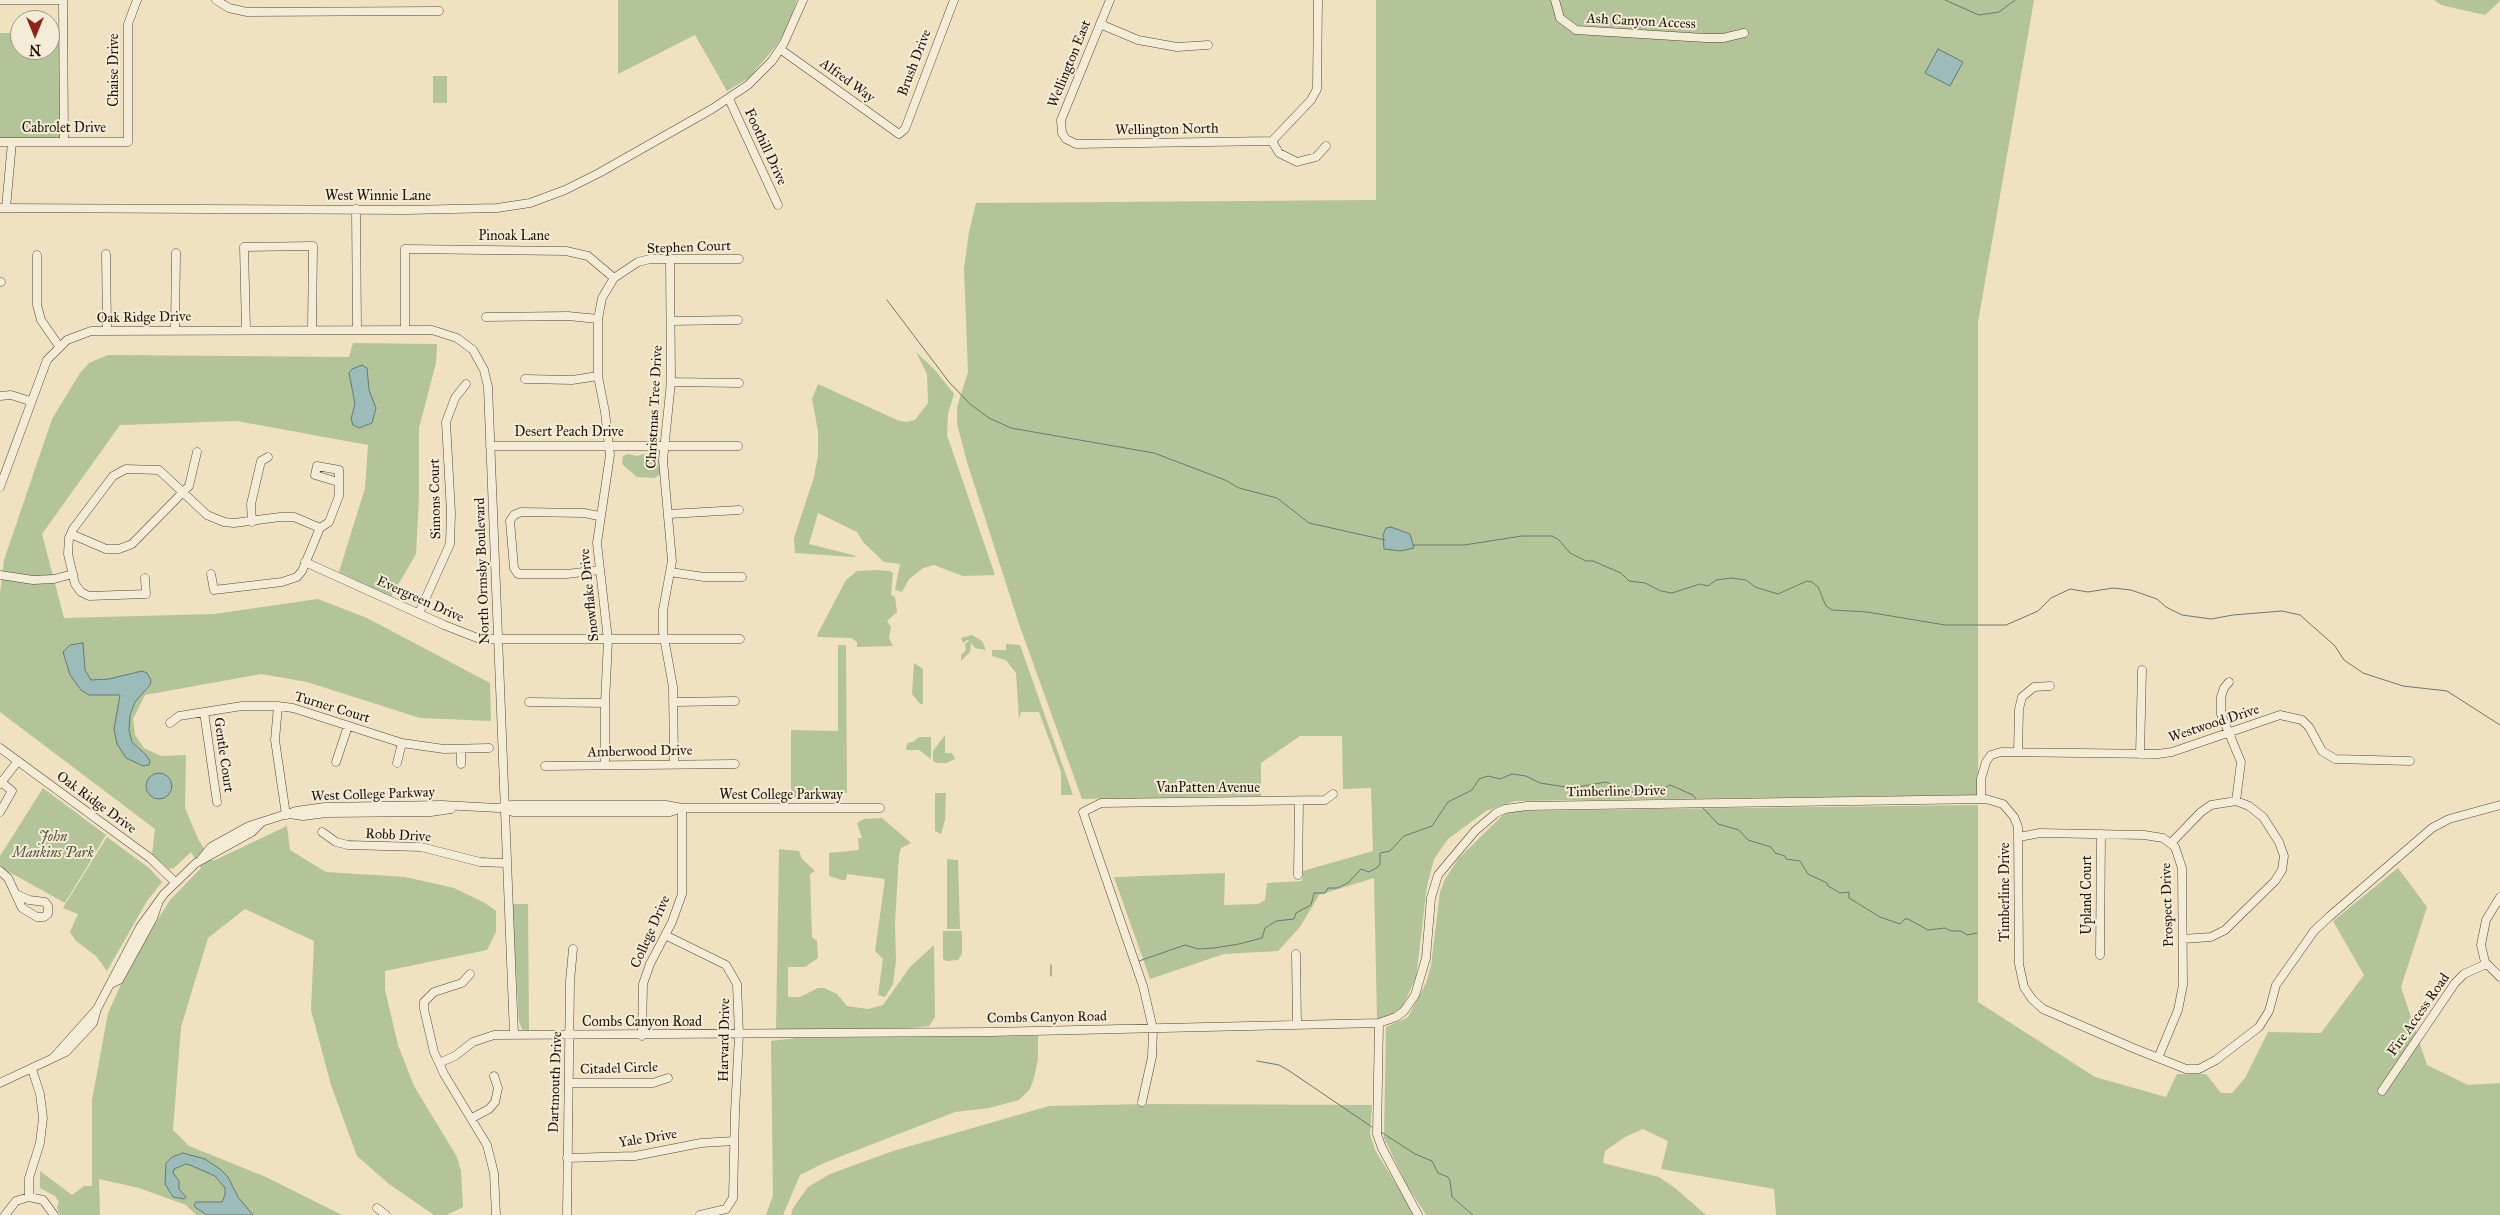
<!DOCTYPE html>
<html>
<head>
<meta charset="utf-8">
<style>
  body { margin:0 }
  #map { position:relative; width:2500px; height:1215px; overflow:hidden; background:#f0e1c1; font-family:"IM FELL Great Primer",serif }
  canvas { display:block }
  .north { position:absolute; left:10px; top:10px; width:50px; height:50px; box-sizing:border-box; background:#f5ecd7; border:1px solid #9f9686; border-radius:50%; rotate:180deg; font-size:14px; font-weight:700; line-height:20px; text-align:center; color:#1e150c }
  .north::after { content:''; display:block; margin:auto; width:18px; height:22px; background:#8f2418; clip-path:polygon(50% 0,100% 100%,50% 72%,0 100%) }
</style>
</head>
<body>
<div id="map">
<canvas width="2500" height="1215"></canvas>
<div class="north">N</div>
</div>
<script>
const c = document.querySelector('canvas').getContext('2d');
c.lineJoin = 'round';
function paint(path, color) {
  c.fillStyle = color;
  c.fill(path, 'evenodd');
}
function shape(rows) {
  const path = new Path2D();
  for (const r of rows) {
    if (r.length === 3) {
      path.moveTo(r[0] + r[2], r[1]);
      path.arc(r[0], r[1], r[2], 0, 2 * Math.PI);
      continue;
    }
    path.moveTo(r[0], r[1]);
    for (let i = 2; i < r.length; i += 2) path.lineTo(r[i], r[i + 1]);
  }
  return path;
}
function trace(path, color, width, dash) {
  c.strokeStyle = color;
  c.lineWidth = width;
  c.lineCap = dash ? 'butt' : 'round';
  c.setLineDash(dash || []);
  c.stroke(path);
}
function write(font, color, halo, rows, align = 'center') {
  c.font = font + ' "IM FELL Great Primer",serif';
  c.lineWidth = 4;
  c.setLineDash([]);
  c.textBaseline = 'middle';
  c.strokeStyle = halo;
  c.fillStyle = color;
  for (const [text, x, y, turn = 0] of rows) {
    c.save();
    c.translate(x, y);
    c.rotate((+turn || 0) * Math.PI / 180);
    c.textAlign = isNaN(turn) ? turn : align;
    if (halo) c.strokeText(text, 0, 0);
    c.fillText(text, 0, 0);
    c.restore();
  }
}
paint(shape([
  [618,0,797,0,787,29,775,47,749,78,727,91,695,35,618,74],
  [1376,0,2034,0,1978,322,1978,795,1515,801,1486,811,1448,839,1434,859,1427,886,1416,978,1402,1007,1392,1014,1377,1020,1374,878,1319,895,1300,927,1278,951,1224,954,1150,979,1114,877,1225,873,1224,905,1258,904,1265,900,1267,883,1302,881,1303,871,1373,851,1371,788,1343,789,1342,736,1300,736,1261,763,1261,796,1082,799,1019,624,967,462,957,424,957,407,968,372,964,268,969,232,976,203,1376,200],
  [2434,0,2500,0,2500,1,2485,15,2441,5],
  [0,33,20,33,20,50,50,50,50,34,60,34,61,138,0,138],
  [433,76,447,76,447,103,433,103],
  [353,343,437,344,436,363,419,428,419,497,416,554,391,597,339,572,365,488,368,445,237,421,120,425,42,534,64,618,214,614,318,599,367,618,490,683,491,721,420,718,307,682,261,674,145,695,133,719,135,735,144,748,161,756,186,755,185,808,199,841,213,861,287,826,290,850,326,872,405,877,454,888,485,903,496,911,496,932,487,950,385,971,385,990,398,1045,414,1086,457,1157,461,1171,463,1207,447,1215,434,1215,389,1184,357,1156,331,1085,311,1010,314,941,245,909,208,938,181,1027,173,1130,189,1146,266,1177,342,1215,196,1215,186,1205,139,1188,99,1179,100,1215,60,1215,57,1208,59,1202,55,1196,40,1188,40,1171,72,1195,84,1186,92,1186,92,1100,108,1013,132,960,170,900,201,868,191,852,174,868,169,869,152,855,155,829,0,712,0,594,4,560,52,419,80,373,89,363,108,355,349,357],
  [916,352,935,370,954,394,948,414,947,435,995,575,963,576,934,565,923,568,909,579,902,592,895,590,900,564,884,562,863,542,857,532,818,513,809,544,857,556,853,557,795,553,794,538,814,477,818,455,818,431,812,399,818,384,897,420,906,422,915,420,928,403,927,374],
  [628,454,637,456,644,454,661,461,662,473,655,478,637,477,622,464,623,456],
  [877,570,890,571,893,573,891,595,895,597,897,612,887,621,891,627,889,638,893,646,857,647,857,642,851,638,818,637,817,635,846,580,857,571],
  [972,635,982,641,986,650,975,648,971,643,970,652,961,661,961,655,966,650,965,644,969,641,967,640,963,643,961,638],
  [1006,644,1020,645,1073,795,1061,795,1061,772,1039,712,1021,712,1019,719,1016,673,1006,660,992,656,992,650,1006,650],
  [838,645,846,645,847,793,841,793,834,798,791,798,791,730,838,731],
  [914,663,923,669,923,704,920,704,912,694],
  [945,735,945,753,952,753,955,759,946,763,937,763,933,761,933,751],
  [919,737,931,737,931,759,919,750,906,750,907,743,913,742],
  [43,788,106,835,65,903,0,867,0,856],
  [935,793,946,793,945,820,941,834,935,831],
  [1978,805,1978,1002,2095,1077,2166,1097,2177,1074,2206,1074,2221,1093,2232,1093,2245,1078,2268,1032,2321,1033,2364,975,2333,921,2398,868,2427,907,2401,987,2427,1065,2468,1085,2500,1083,2500,1215,1776,1215,1774,1189,1661,1169,1668,1141,1643,1129,1625,1137,1605,1151,1603,1163,1659,1177,1675,1188,1706,1215,1426,1215,1407,1185,1384,1138,1386,1027,1408,1017,1426,983,1431,966,1440,892,1445,879,1459,858,1504,814,1516,811,1574,810],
  [882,818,911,843,901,848,899,855,895,923,896,961,893,984,885,997,878,995,883,959,875,951,885,879,847,874,846,880,842,880,829,876,829,853,859,850,858,838,862,838,857,823,864,819],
  [107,837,149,868,162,882,147,901,107,971,96,956,76,941,70,932,78,914,63,908],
  [779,849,799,851,802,859,815,871,810,874,812,937,817,941,818,958,805,967,788,967,788,997,800,997,818,988,824,988,837,994,847,1006,868,1009,883,1005,910,967,934,945,935,1017,929,1026,902,1029,776,1029],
  [947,859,958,860,960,929,947,929],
  [512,904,528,904,529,1031,522,1029,519,1022],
  [943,931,962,931,962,954,958,960,947,961,943,959],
  [1038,1036,1038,1059,1034,1078,1030,1089,1019,1100,989,1108,955,1112,824,1163,800,1175,783,1215,766,1215,773,1195,771,1041,797,1038],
  [1147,1104,1372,1105,1370,1134,1375,1150,1415,1215,791,1215,793,1208,808,1187,830,1174,893,1151,1049,1106]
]), '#b3c498');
const water = shape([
  [1938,49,1963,62,1950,86,1925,73,1938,49],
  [362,365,367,368,369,390,376,408,372,423,359,428,353,425,351,419,355,404,349,373,352,369,362,365],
  [1391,527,1410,534,1414,548,1401,551,1384,549,1383,535,1386,528,1391,527],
  [83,643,85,670,91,680,109,679,142,671,147,673,151,680,150,685,135,702,130,715,129,730,132,742,146,755,150,761,149,765,143,766,126,758,117,744,114,729,120,695,89,695,81,690,70,675,63,652,70,645,83,643],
  [159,786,13],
  [183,1153,205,1159,220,1169,228,1177,238,1197,253,1215,207,1215,196,1208,194,1205,196,1202,222,1202,225,1195,225,1188,215,1176,190,1165,186,1164,174,1169,173,1173,179,1181,179,1189,186,1197,184,1199,173,1197,165,1184,166,1163,172,1157,183,1153]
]);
paint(water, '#9bbcb9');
trace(water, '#697974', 1);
trace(shape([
  [1945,0,1979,15,1999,12,2015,0],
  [887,300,949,382,970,404,989,418,1011,428,1154,453,1225,480,1239,488,1277,498,1309,523,1385,540],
  [1413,545,1464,545,1522,536,1552,536,1559,540,1570,553,1586,561,1593,561,1621,573,1629,581,1645,583,1661,591,1672,593,1700,584,1708,586,1716,580,1731,578,1746,580,1755,587,1778,594,1807,581,1812,582,1818,587,1826,606,1832,610,1867,612,1945,625,2006,625,2038,611,2051,598,2070,589,2088,592,2113,588,2131,590,2157,599,2166,607,2182,615,2211,619,2233,615,2282,611,2300,615,2335,646,2344,660,2363,673,2403,686,2447,691,2500,725],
  [1703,808,1718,824,1739,830,1748,840,1771,847,1775,853,1785,856,1786,859,1800,861,1808,874,1827,883,1828,886,1840,893,1849,892,1849,898,1880,917,1900,924,1905,919,1908,919,1928,930,1945,928,1951,931,1961,931,1967,935,1977,933],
  [1139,961,1185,945,1198,949,1214,948,1239,944,1262,938,1265,928,1276,921,1294,919,1296,913,1311,905,1314,893,1325,893,1328,888,1337,888,1348,883,1361,869,1369,872,1378,867,1380,864,1380,853,1390,851,1404,836,1432,826,1448,802,1472,790,1479,779,1488,776,1500,779,1512,774,1526,776,1540,783,1572,788,1606,782,1632,792,1650,788,1664,788,1670,785,1693,795,1696,799],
  [1051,965,1051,976],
  [1257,1061,1279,1065,1288,1070,1372,1127],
  [1381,1132,1415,1154,1432,1161,1438,1173,1448,1177,1450,1181,1452,1197,1473,1215]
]), '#697974', 1);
const minor = shape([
  [0,0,63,0,64,142],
  [216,0,229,8,247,12,439,11],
  [1110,0,1061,120,1062,133,1066,139,1076,144,1272,141],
  [1555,0,1560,18,1576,30,1705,38,1723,38,1744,33],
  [1100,24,1138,40,1177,47,1208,45],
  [780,49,899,134,905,129,954,0],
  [729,99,778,205],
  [1272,141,1311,100,1317,89,1318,0],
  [1272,141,1279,153,1297,162,1316,157,1326,146],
  [0,142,128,142,128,24,137,0],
  [0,208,407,210,497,208,530,203,565,190,599,173,712,109,748,85,772,61,784,43,803,0],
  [6,208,12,142],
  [356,209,357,329],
  [106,254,107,330],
  [37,255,37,305,41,320,59,346],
  [670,259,671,382,663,460,672,561,663,610,663,632,673,687,674,763],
  [0,282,1,282],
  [486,317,568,316,598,319],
  [671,321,738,320],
  [175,329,176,253],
  [246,329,244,247,313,246,312,329],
  [405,329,405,249,566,251,588,256,614,278],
  [525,379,572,380,598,376],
  [671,382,739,383],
  [0,396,11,395,30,401],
  [490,446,738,446],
  [0,487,47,360,67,340,91,331,432,330,457,338,473,350,484,370,488,387,514,1035],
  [669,514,739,510],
  [252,522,251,504,261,461,268,457],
  [71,534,106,549,119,549,132,544,189,486,197,452],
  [305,562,444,625,480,639,740,639],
  [599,570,567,574,518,574,514,568,510,521,514,515,521,512,584,513,599,516],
  [670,572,704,577,742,577],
  [211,574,214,590,282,582,297,577,302,571,320,528,329,522,339,496,339,470,317,466,315,475,338,482],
  [0,575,33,580,54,579,73,574],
  [145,578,146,594,89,596,81,592,75,584,68,554,69,538,73,529,113,476,126,469,159,470,207,515,224,522,234,523,280,517,294,517,320,528],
  [419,613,450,544,451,513,446,422,455,398,466,384],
  [2229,682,2224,688,2221,697,2221,714,2241,762,2236,801],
  [529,702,605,703],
  [675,702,735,701],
  [278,706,275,740,286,815],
  [204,712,217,802],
  [170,723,179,716,242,706,278,706,293,708,402,743,444,749,489,748],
  [0,748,150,858,175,882],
  [2018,752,2019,709,2022,697,2034,687,2050,686],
  [2140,754,2142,670],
  [336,762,348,726],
  [397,763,402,743],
  [461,764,461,749],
  [605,765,605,703,608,640,597,543,610,455,605,412,598,376,598,319,602,298,614,278,638,262,650,259,739,259],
  [545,766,735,764],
  [0,781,12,791,0,812],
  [0,784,18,761],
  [1981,799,1981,779,1986,762,1991,755,2001,752,2158,754,2172,752,2280,715,2302,720,2309,727,2322,751,2335,759,2410,761],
  [503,808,513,812,670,812,682,808],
  [289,814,303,816,327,813,431,812,451,809],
  [322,832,336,842,348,845,421,847,480,862,505,863],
  [2019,837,2040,833,2144,835,2163,838,2175,847,2182,868,2183,985,2178,1010,2158,1058],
  [2171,843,2201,812,2211,805,2236,801,2249,806,2263,817,2279,842,2284,856,2282,870,2275,881,2225,930,2211,937,2183,939],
  [202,858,211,847,249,826,296,811,325,807,442,805,498,808,512,805,666,805,682,808,880,808],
  [0,871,8,878,22,908,37,917,44,917,48,914,48,906,45,902,29,900,16,894],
  [1298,875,1299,801],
  [2500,897,2486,920,2481,945,2485,962,2500,977],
  [665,935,726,965,737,984,739,1035,735,1112,733,1198,726,1209,700,1215],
  [1296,954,1297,1025],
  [2100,955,2101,834],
  [470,974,462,983,434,992,424,1002,424,1009,434,1052,444,1074,487,1145,494,1173,496,1215],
  [111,984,119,980,153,918,158,904],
  [1379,1023,1377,1134,1382,1148,1418,1215],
  [642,1036,643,984,650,964,672,922,682,894,682,808],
  [54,1057,97,1009,140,927,164,894,196,863,252,832,262,822],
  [439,1063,455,1056,473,1042,494,1035,991,1032,1379,1023,1396,1017,1404,1011,1415,995,1426,958,1431,898,1438,875,1475,831,1496,813,1505,809,1527,806,1986,799,2003,804,2014,817,2018,827,2019,964,2024,987,2032,999,2043,1009,2133,1048,2186,1069,2199,1069,2216,1060,2259,1027,2269,1011,2276,985,2314,931,2330,916,2432,828,2449,819,2500,805],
  [0,1083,66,1052,93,1023,97,1009],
  [570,1083,653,1083,668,1078],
  [2382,1091,2455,983,2464,974,2486,964],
  [1142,1102,1152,1057,1153,1029,1143,986,1083,812,1101,803,1325,800,1333,794],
  [472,1118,489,1109,495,1102,498,1088,494,1076],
  [567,1158,635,1156,701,1143,734,1141],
  [29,1197,29,1178,40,1143,43,1118,40,1094,32,1069],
  [377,1208,386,1215],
  [5,1215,16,1201,29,1197,43,1200,54,1215],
  [567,1215,570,981,573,949]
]);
trace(minor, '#524839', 9);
trace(minor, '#f5ecd7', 8);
write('14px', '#1e150c', '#f5ecd7', [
  ["Ash Canyon Access",1641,22,3],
  ["Brush Drive",915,63,-69],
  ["Wellington East",1070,64,-68],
  ["Chaise Drive",115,70,-90],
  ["Alfred Way",847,81,36],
  ["Cabrolet Drive",64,129],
  ["Wellington North",1167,130,-1],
  ["Foothill Drive",765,147,65],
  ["West Winnie Lane",378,197],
  ["Pinoak Lane",514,237],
  ["Stephen Court",689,248,-2],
  ["Oak Ridge Drive",144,318,-1],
  ["Christmas Tree Drive",655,407,-87],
  ["Desert Peach Drive",569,433],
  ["Simons Court",436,499,-91],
  ["North Ormsby Boulevard",483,571,-92],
  ["Snowflake Drive",590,595,-96],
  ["Evergreen Drive",420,600,24],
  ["Turner Court",332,708,17],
  ["Westwood Drive",2214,724,-18],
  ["Amberwood Drive",640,752,-1],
  ["Gentle Court",223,755,82],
  ["VanPatten Avenue",1208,789],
  ["Timberline Drive",1616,792,-1],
  ["West College Parkway",373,795,-2],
  ["West College Parkway",781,796],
  ["Oak Ridge Drive",96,803,36],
  ["Robb Drive",398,836,3],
  ["Timberline Drive",2006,892,-90],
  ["Upland Court",2088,895,-90],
  ["Prospect Drive",2168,905,-92],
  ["College Drive",651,932,-66],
  ["Fire Access Road",2419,1015,-55],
  ["Combs Canyon Road",1047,1018,-1],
  ["Combs Canyon Road",642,1023],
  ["Harvard Drive",725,1040,-89],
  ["Citadel Circle",619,1069,-2],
  ["Dartmouth Drive",556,1082,-88],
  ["Yale Drive",648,1139,-9]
]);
write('italic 14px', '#52523d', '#f5ecd7', [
  ["John",53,838],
  ["Mankins Park",53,854]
]);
</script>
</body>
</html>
